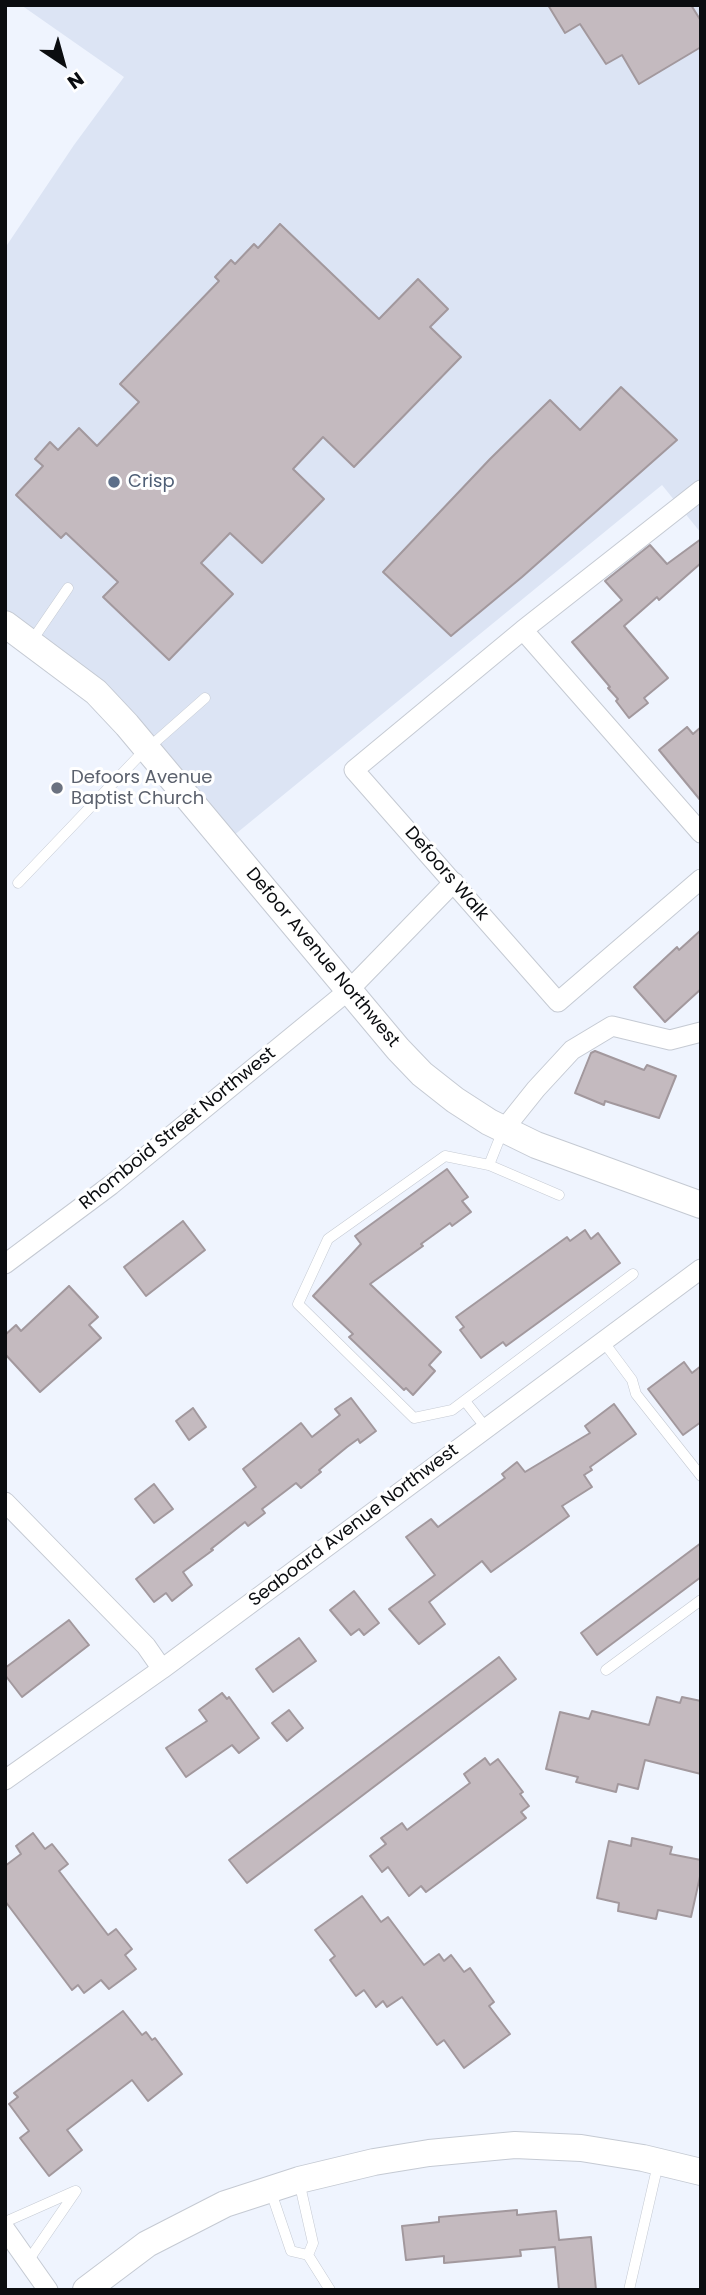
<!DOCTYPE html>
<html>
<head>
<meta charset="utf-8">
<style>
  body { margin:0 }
  #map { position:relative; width:706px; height:2295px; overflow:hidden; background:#eff4fe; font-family:Poppins,sans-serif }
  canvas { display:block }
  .frame { position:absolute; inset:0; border:7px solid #0b0d10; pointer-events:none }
  .north { position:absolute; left:28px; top:28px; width:70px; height:70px; -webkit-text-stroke:5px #fff; paint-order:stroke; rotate:144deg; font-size:19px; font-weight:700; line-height:28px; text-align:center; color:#0b0d10 }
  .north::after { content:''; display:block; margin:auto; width:24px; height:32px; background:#0b0d10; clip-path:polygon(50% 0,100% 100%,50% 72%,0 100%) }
</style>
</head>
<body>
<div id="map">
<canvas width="706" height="2295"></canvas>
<div class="frame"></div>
<div class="north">N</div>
</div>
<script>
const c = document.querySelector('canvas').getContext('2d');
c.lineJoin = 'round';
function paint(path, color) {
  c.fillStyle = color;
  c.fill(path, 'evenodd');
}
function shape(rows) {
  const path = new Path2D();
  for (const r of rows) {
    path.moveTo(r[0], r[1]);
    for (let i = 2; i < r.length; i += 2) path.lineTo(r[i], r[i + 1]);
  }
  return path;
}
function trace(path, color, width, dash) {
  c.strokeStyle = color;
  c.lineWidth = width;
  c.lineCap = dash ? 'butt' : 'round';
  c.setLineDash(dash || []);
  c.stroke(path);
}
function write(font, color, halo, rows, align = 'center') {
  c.font = font + ' Poppins,sans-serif';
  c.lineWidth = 6;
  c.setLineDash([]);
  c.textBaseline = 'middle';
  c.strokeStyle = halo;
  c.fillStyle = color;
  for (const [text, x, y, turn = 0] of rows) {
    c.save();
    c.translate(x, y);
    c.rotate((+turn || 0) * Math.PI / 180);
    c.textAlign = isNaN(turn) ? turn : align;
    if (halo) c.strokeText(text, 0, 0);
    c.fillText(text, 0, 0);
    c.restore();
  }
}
paint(shape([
  [21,5,701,5,701,533,662,485,227,841,96,692,5,626,5,248,74,145,124,77]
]), '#dce4f4');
const building = shape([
  [548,5,691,5,701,21,701,47,639,84,622,55,606,64,580,24,565,33,548,5],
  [280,224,379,319,418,279,448,309,430,327,461,357,354,467,323,437,293,469,324,499,262,563,230,533,201,563,233,594,169,660,103,597,118,582,66,533,61,538,16,495,43,466,35,459,50,442,58,450,79,428,97,446,139,402,120,384,219,281,215,277,231,260,235,264,254,244,258,248,280,224],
  [621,387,677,440,522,577,451,636,383,572,490,459,550,400,580,430,621,387],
  [701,539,701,563,659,600,657,597,624,626,668,678,644,698,648,703,629,718,616,701,618,699,608,688,610,687,572,642,622,600,605,581,650,545,667,564,701,539],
  [687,727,693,734,701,727,701,801,659,750,687,727],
  [701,930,701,989,665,1022,634,987,677,947,679,950,701,930],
  [595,1051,644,1070,647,1065,676,1076,659,1118,605,1101,604,1105,575,1093,591,1053,595,1051],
  [447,1169,468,1197,462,1201,471,1212,452,1226,450,1223,421,1244,423,1246,370,1284,441,1352,429,1365,435,1371,413,1395,406,1388,404,1390,349,1337,353,1334,313,1296,361,1244,355,1236,447,1169],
  [183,1221,205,1250,146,1296,124,1267,183,1221],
  [585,1230,591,1239,598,1233,620,1263,506,1346,503,1342,481,1358,460,1330,464,1327,456,1317,567,1237,570,1241,585,1230],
  [69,1286,98,1317,89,1325,101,1338,40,1392,5,1354,5,1335,16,1325,21,1331,69,1286],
  [684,1362,692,1373,701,1366,701,1422,683,1435,648,1389,684,1362],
  [351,1398,376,1431,360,1443,358,1439,347,1447,319,1470,321,1472,301,1488,296,1483,262,1509,265,1513,248,1526,245,1522,211,1549,213,1550,183,1572,192,1585,172,1601,166,1593,154,1602,136,1579,256,1487,243,1469,301,1423,312,1437,340,1415,335,1409,351,1398],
  [614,1404,636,1434,590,1467,592,1470,584,1475,592,1487,562,1506,569,1516,491,1572,482,1561,429,1602,445,1624,419,1644,389,1609,435,1575,406,1537,431,1519,438,1527,505,1478,502,1474,517,1462,525,1472,590,1433,585,1426,614,1404],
  [193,1408,206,1427,189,1440,176,1421,193,1408],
  [154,1484,173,1509,154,1523,135,1499,154,1484],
  [701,1543,701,1577,597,1655,581,1633,701,1543],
  [354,1591,379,1623,364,1635,359,1629,351,1635,330,1610,354,1591],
  [69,1620,89,1645,22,1697,5,1675,5,1668,69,1620],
  [299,1638,316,1661,273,1692,256,1669,299,1638],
  [499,1657,516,1679,247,1883,229,1860,499,1657],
  [222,1693,227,1699,229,1697,259,1738,239,1753,232,1745,186,1777,166,1748,207,1721,199,1710,222,1693],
  [657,1697,680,1703,682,1697,701,1701,701,1774,645,1760,638,1789,618,1784,616,1792,576,1782,578,1777,546,1769,560,1712,589,1719,592,1711,649,1725,657,1697],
  [289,1710,303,1728,287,1741,272,1723,289,1710],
  [485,1758,490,1765,498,1759,523,1792,520,1794,529,1806,521,1812,526,1818,426,1892,421,1886,409,1896,388,1867,382,1872,370,1856,386,1844,381,1838,402,1823,407,1830,470,1783,464,1774,485,1758],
  [33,1833,45,1849,52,1844,68,1864,59,1871,108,1935,116,1929,132,1949,125,1955,136,1969,109,1989,101,1980,84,1993,78,1985,72,1990,5,1901,5,1866,21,1854,16,1846,33,1833],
  [632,1838,672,1847,670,1854,701,1860,701,1872,691,1917,658,1910,656,1919,618,1911,619,1903,597,1898,609,1841,631,1846,632,1838],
  [362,1896,381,1922,388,1917,424,1965,439,1954,444,1961,451,1955,464,1972,470,1968,494,2002,489,2006,510,2034,464,2068,444,2040,437,2045,402,1997,387,2007,383,2001,376,2007,364,1990,356,1996,330,1960,335,1956,315,1930,362,1896],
  [123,2011,142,2035,146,2032,152,2040,155,2038,182,2074,148,2101,132,2080,67,2130,82,2150,49,2176,20,2138,29,2131,9,2104,18,2097,14,2093,123,2011],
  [517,2210,517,2215,556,2211,559,2240,591,2237,596,2290,559,2290,555,2247,520,2250,521,2256,444,2263,444,2256,406,2260,402,2226,439,2222,439,2217,517,2210]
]);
paint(building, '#c4babf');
trace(building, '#a2989d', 2);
const lane = shape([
  [31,642,68,588],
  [18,883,137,758,205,698],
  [503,1130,489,1165,445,1156,328,1239,298,1304,414,1418,452,1410,633,1274],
  [489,1165,559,1195],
  [603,1341,632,1380,636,1394,701,1476],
  [465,1401,486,1428],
  [606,1670,701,1600],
  [299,2181,313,2243,308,2255],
  [271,2192,291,2251,308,2255,330,2290],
  [5,2222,75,2191],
  [28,2261,76,2191],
  [629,2290,658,2164]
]);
const street = shape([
  [701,490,523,630,354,770,558,1002,701,879],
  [523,630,701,833],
  [504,1129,536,1089,572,1050,612,1026,670,1040,701,1032],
  [5,1264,111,1185,349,990,454,882],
  [5,1502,146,1646,162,1669],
  [5,1780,162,1669,701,1269],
  [5,2229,48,2290]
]);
const secondary = shape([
  [5,624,96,692,127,725,398,1049,422,1074,455,1100,489,1122,536,1145,701,1205],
  [86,2290,147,2244,225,2204,299,2180,374,2162,429,2153,515,2145,581,2148,643,2158,701,2172]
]);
trace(lane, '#c5cad3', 11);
trace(street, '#c5cad3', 21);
trace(secondary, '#c5cad3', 28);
trace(lane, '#fff', 10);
trace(street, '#fff', 19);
trace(secondary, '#fff', 26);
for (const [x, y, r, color] of [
  [114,482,7,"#5c6f8a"],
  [57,788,7,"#6b7280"]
]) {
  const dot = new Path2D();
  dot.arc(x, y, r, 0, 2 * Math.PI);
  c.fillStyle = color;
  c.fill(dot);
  trace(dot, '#fff', 2.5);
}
write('18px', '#4e5e75', '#fff', [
  ["Crisp",128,482]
], 'left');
write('18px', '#5b616d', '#fff', [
  ["Defoors Avenue",71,778],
  ["Baptist Church",71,799]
], 'left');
write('18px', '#0b0d10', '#fff', [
  ["Defoors Walk",446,874,49],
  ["Defoor Avenue Northwest",322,958,50],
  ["Rhomboid Street Northwest",178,1129,-39],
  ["Seaboard Avenue Northwest",354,1526,-37]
]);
</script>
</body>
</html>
